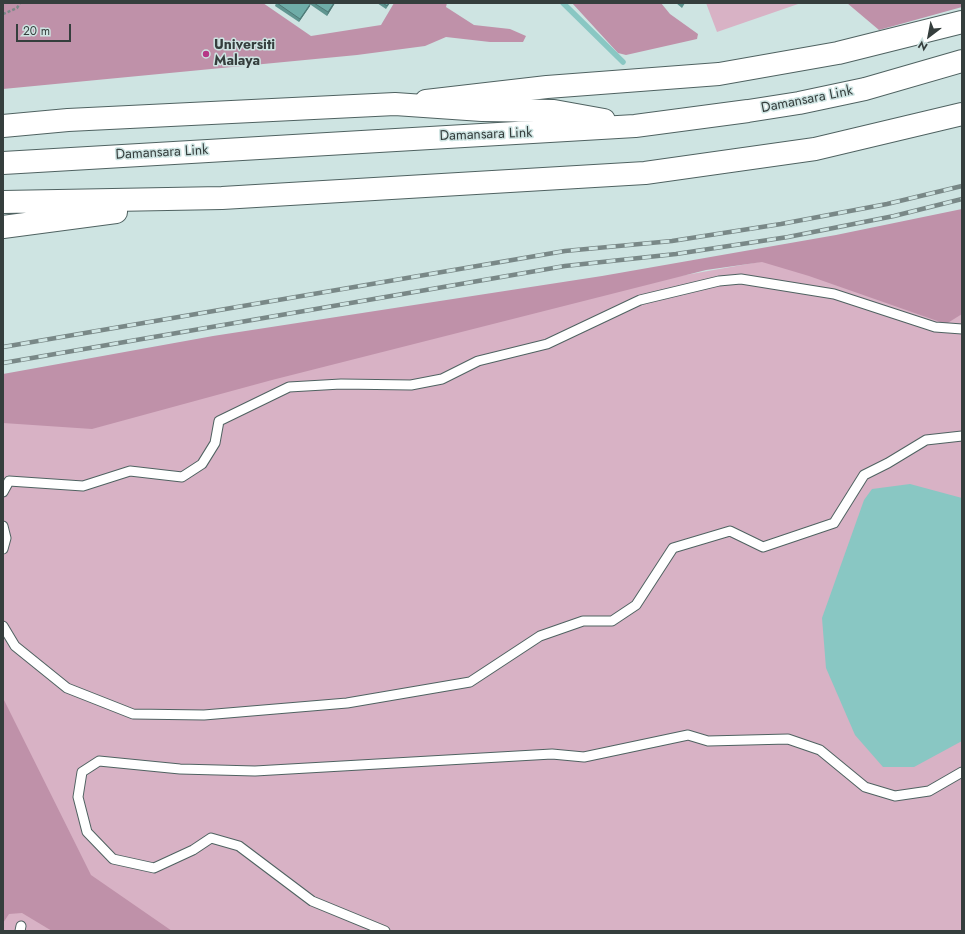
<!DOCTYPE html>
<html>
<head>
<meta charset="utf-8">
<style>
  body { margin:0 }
  #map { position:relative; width:965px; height:934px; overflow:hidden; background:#cee4e2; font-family:Jost,sans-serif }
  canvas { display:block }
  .frame { position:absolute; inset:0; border:4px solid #353e3d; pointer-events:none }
  .north { position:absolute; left:909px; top:16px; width:40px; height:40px; -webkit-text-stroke:3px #cee4e2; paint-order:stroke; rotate:212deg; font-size:11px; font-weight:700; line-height:16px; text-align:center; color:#353e3d }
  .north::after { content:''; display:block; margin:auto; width:14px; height:18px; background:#353e3d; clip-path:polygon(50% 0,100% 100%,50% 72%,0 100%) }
  .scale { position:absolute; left:16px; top:24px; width:55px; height:18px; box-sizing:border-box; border:2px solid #353e3d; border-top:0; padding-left:5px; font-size:12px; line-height:14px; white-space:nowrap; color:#353e3d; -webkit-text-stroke:3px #cee4e2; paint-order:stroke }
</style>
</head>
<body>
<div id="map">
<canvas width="965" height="934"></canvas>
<div class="frame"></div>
<div class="north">N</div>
<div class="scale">20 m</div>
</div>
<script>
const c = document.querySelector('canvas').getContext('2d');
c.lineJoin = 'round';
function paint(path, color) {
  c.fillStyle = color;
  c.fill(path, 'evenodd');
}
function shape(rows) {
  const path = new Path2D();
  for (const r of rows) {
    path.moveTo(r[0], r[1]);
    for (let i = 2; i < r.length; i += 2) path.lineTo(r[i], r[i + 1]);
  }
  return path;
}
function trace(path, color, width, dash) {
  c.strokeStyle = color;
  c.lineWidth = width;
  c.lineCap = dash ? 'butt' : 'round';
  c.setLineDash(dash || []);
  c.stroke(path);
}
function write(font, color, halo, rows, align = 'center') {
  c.font = font + ' Jost,sans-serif';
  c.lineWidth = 3;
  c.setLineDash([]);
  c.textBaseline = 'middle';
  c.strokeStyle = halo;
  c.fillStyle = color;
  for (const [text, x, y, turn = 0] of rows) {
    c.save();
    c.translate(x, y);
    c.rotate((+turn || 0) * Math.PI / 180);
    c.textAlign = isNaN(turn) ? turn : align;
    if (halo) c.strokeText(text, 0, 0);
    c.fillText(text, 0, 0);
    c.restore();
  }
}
paint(shape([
  [706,3,801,3,717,32],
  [962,226,962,931,3,931,3,396]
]), '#d8b2c5');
paint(shape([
  [3,3,263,3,311,36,381,25,394,3,447,3,446,7,474,25,510,29,526,36,523,42,490,42,446,37,425,46,357,55,3,89],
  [572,3,661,3,670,14,698,34,697,39,626,55,618,53],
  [847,3,962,3,962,7,879,30],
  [962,209,962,314,946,324,809,276,762,262,706,270,272,380,92,429,3,423,3,374,213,336,602,276,836,235],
  [3,698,91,875,172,931,52,931,22,913,9,914,3,923]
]), '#bf91a9');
paint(shape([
  [910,484,962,498,962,741,914,767,883,767,855,735,826,668,822,618,864,500,872,489]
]), '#89c7c3');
trace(shape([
  [563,3,623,62]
]), '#89c7c3', 5.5);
const service = shape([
  [3,492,9,481,83,486,130,471,182,477,202,464,215,443,219,421,289,387,341,384,411,385,442,379,478,361,547,344,640,300,719,281,741,279,834,294,935,327,962,329],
  [3,526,6,538,3,549],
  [3,626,15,646,67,688,133,714,204,715,347,703,470,682,540,636,583,621,612,621,636,605,673,548,730,531,763,547,834,523,864,475,888,463,926,440,962,436],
  [20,931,21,926],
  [385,931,312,901,239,846,211,838,193,850,154,868,113,859,87,832,78,797,82,772,99,761,180,769,255,771,552,754,584,757,688,735,708,741,788,739,820,750,865,787,895,796,929,791,962,772]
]);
const primary = shape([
  [426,101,547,87,719,74,838,53,962,22]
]);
const motorway = shape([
  [3,126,68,120,395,104,482,110,554,111,604,120],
  [3,163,635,126,748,111,799,103,865,89,962,61],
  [3,202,222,198,645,173,815,149,962,114],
  [3,227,116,212]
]);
trace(service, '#4f6261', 11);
trace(primary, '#4f6261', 24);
trace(motorway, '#4f6261', 24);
trace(shape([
  [3,14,17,8,20,3]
]), '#7b8a89', 2.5, [3, 2]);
trace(service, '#fff', 9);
trace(primary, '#fff', 22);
trace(motorway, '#fff', 22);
const rail = shape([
  [3,347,565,251,672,241,781,224,887,204,962,186],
  [3,363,565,266,676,254,788,237,894,216,962,199]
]);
trace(rail, '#798887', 4.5);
trace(rail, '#cee4e2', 3, [9]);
paint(shape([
  [276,3,310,6,299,22,275,6],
  [311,3,335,3,327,16,311,5],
  [377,3,390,3,386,9],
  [676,3,685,3,682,8]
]), '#5f9590');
paint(shape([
  [311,3,310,6,299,22,300,19],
  [334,3,335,3,327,16,328,12]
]), '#4e7976');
const building = shape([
  [277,3,311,3,300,19,277,3],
  [314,3,334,3,328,12,314,3],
  [383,3,389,3,387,6,383,3]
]);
paint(building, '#6fada8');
trace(building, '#4e7976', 1);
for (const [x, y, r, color] of [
  [206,54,4,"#b63786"]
]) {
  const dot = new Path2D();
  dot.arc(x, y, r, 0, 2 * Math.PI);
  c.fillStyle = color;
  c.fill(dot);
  trace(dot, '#cee4e2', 1.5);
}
write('bold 14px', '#353e3d', '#cee4e2', [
  ["Universiti",214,46],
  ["Malaya",214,62]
], 'left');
write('14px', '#353e3d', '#cee4e2', [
  ["Damansara Link",807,100,-11],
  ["Damansara Link",486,135,-2],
  ["Damansara Link",162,153,-3]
]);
</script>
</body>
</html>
